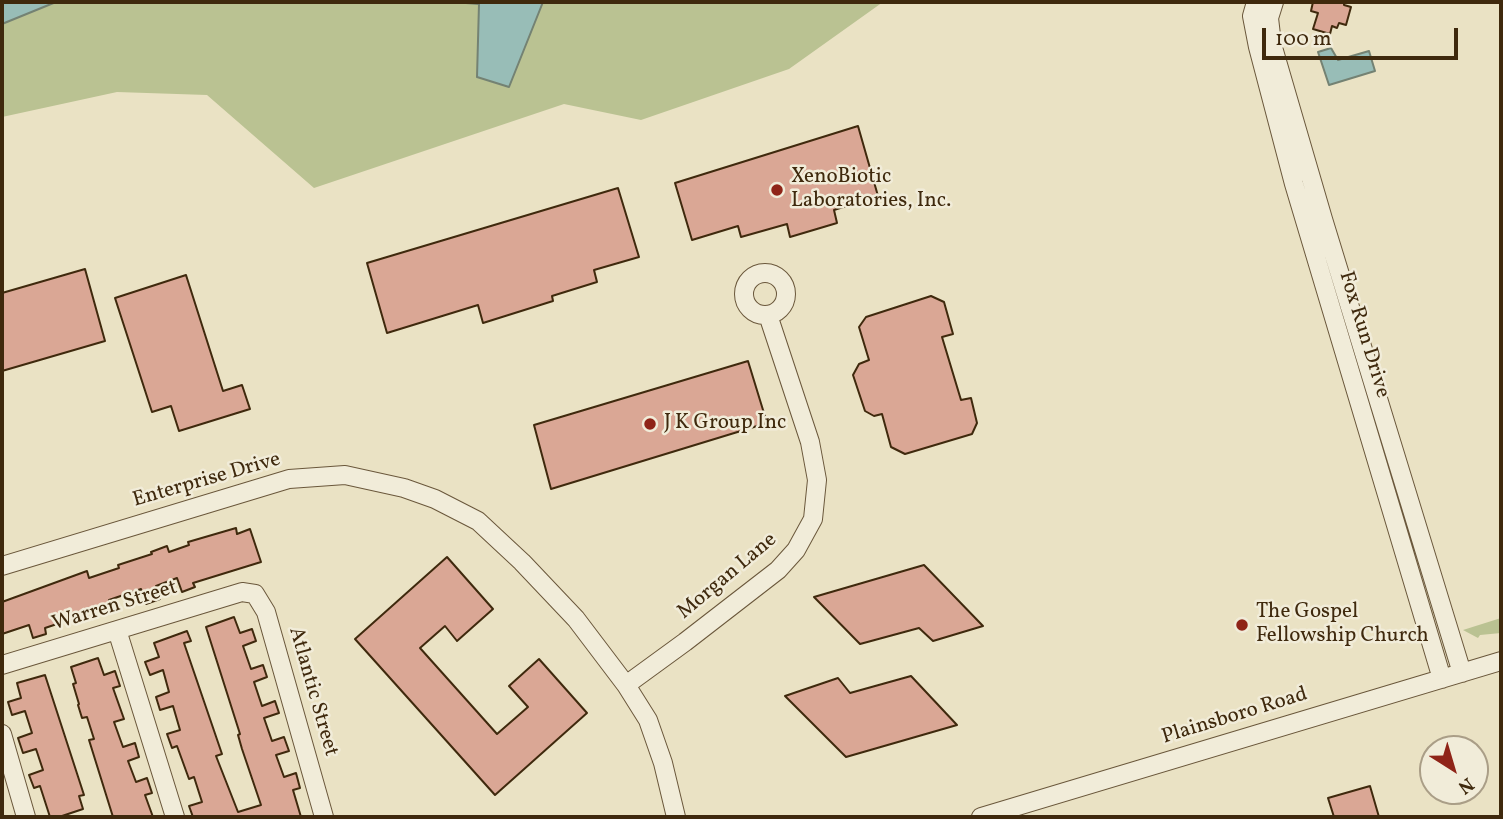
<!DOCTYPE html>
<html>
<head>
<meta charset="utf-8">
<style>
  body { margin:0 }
  #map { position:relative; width:1503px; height:819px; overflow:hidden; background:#eae2c4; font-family:Vollkorn,serif }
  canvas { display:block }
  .frame { position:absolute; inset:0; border:4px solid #3f290d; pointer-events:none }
  .north { position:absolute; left:1419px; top:735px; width:70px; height:70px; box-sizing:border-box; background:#f1ecd9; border:2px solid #aa9e87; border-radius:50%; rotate:143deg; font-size:19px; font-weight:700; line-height:28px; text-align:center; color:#3f290d }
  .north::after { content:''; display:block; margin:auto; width:24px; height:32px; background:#8f2418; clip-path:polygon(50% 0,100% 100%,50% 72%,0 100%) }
  .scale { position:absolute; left:1262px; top:28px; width:196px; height:32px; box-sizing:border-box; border:4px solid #3f290d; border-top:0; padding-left:9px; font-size:21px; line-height:24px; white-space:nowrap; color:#3f290d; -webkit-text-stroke:5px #f1ecd9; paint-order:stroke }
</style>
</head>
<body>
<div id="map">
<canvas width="1503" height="819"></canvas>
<div class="frame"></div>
<div class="north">N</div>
<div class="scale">100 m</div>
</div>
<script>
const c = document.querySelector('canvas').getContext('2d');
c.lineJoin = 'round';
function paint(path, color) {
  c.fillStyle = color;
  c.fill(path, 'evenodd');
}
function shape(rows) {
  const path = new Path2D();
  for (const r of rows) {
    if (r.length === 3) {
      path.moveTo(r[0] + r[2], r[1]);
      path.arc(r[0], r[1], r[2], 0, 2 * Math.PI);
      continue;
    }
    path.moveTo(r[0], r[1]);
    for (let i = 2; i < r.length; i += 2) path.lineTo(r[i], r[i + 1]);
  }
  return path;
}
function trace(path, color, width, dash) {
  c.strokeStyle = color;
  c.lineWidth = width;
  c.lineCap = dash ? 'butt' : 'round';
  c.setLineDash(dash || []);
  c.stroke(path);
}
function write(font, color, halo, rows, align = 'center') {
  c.font = font + ' Vollkorn,serif';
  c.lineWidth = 5;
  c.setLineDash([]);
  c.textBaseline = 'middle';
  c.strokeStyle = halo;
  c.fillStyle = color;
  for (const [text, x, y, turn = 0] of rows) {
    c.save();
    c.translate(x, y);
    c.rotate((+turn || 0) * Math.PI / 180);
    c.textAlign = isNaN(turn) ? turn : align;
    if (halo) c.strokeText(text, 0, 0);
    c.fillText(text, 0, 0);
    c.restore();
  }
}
paint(shape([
  [57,2,453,2,479,4,477,77,509,86,543,2,883,2,789,69,641,120,564,104,314,188,207,95,117,92,2,117,2,24],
  [1501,618,1501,633,1480,635,1478,638,1463,630]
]), '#bac292');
const water = shape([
  [2,2,56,2,2,24,2,2],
  [453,2,543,2,509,87,477,77,479,4,453,2],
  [1331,48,1338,60,1369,51,1375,71,1329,85,1318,52,1331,48]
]);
paint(water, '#98bdb7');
trace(water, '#748273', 2);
const building = shape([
  [1313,2,1344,2,1344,5,1351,7,1346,25,1339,23,1337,28,1332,26,1330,34,1313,29,1318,13,1311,11,1313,2],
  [858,126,878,196,834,210,837,223,790,237,787,224,741,237,738,226,692,240,675,183,858,126],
  [618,188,639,257,594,270,597,282,552,296,553,301,483,323,478,305,387,333,367,263,618,188],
  [85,269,105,341,2,371,2,293,85,269],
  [186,275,223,391,242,385,250,409,179,431,171,406,152,412,115,298,186,275],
  [931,296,944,302,953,334,942,337,961,400,971,398,977,423,972,434,905,454,891,447,882,414,874,416,865,411,853,375,859,364,869,360,859,327,866,317,931,296],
  [748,361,767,423,551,489,534,425,748,361],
  [236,528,237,534,250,529,261,562,193,583,195,587,182,592,177,578,156,586,160,599,146,604,141,589,109,600,111,607,100,610,99,608,77,615,78,617,45,628,46,634,33,638,29,625,2,634,2,602,87,571,89,578,119,568,118,565,152,554,151,552,167,546,169,552,189,545,188,542,236,528],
  [447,557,493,609,457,641,445,626,420,648,497,734,528,707,509,686,539,659,587,713,495,795,355,639,447,557],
  [924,565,983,626,933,641,919,628,860,644,814,597,924,565],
  [234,617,240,633,252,629,256,641,243,646,251,669,263,665,267,677,254,682,262,706,275,701,279,713,264,718,272,741,284,737,289,751,276,755,284,777,296,773,300,788,293,790,301,817,193,817,189,806,202,802,194,777,189,779,177,746,172,748,167,734,180,730,173,706,160,710,156,697,169,692,163,670,150,675,145,662,159,657,154,643,187,631,191,641,184,643,222,754,216,756,238,812,261,805,242,749,238,735,240,734,206,627,234,617],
  [98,658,104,675,115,671,120,686,113,688,124,719,114,722,123,747,135,743,139,757,128,761,136,782,147,778,152,793,145,795,153,817,113,817,89,740,94,739,87,717,82,718,78,705,79,704,73,684,76,683,71,667,98,658],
  [45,675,84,795,79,796,83,809,59,817,50,817,40,786,34,788,29,775,43,770,36,749,23,753,18,738,32,733,25,711,12,715,8,702,21,698,17,683,45,675],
  [911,676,957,725,846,757,785,696,838,678,850,693,911,676],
  [1370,786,1379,817,1334,817,1328,798,1370,786]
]);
paint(building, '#daa795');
trace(building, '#3f290d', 2);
const minor = shape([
  [1256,2,1252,16,1258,47,1294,184,1442,679],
  [1274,2,1269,18,1272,44,1323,219,1462,673],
  [765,294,21],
  [2,566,289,479,345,475,404,488,435,499,478,521,522,562,576,619,626,685,648,720,663,763,676,817],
  [117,630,175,817],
  [2,665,242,592,255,594,266,612,324,817],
  [626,685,685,642,778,570,796,550,813,519,817,480,810,442,768,315],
  [2,734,26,817],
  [981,817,1501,661]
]);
trace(minor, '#6a573b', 20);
trace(minor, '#f1ecd9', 18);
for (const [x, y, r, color] of [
  [777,190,7,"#8f2418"],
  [650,424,7,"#8f2418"],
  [1242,625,7,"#8f2418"]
]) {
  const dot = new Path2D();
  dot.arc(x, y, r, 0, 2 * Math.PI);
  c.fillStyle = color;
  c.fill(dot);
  trace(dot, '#f1ecd9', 2.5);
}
write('21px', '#3f290d', '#f1ecd9', [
  ["XenoBiotic",791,178],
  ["Laboratories, Inc.",791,202],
  ["J K Group Inc",664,424],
  ["The Gospel",1256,613],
  ["Fellowship Church",1256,637]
], 'left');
write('21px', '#3f290d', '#f1ecd9', [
  ["Fox Run Drive",1363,335,73],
  ["Enterprise Drive",207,481,-16],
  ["Morgan Lane",728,577,-40],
  ["Warren Street",115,607,-17],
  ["Atlantic Street",312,692,74],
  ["Plainsboro Road",1235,717,-17]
]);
</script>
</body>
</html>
